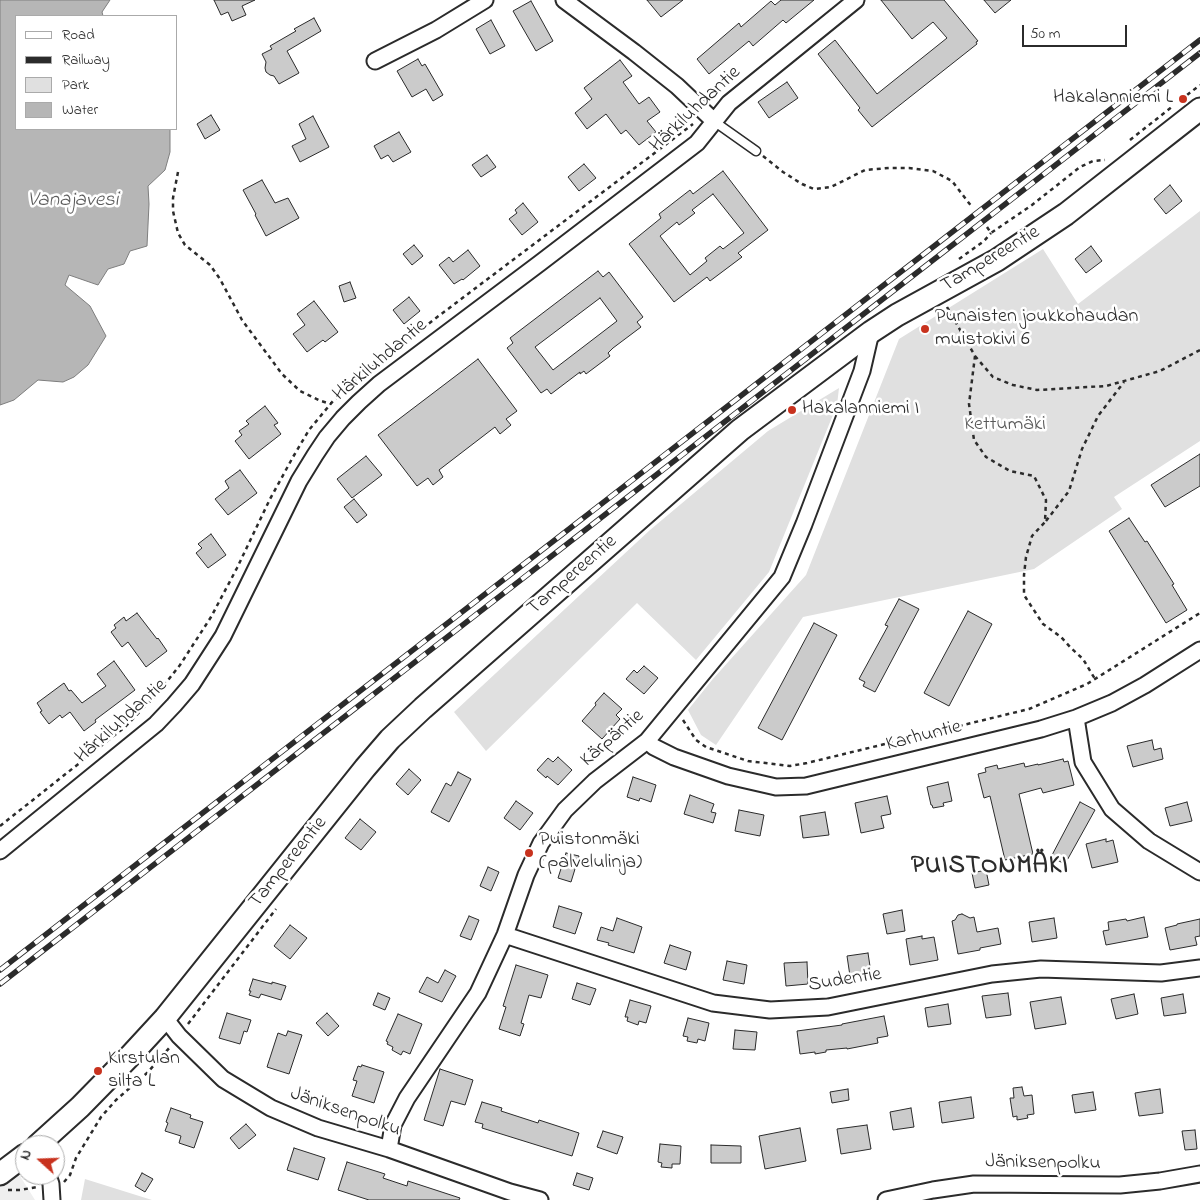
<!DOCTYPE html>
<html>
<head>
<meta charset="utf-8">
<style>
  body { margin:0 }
  #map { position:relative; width:1200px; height:1200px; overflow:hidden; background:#fff; font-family:"Indie Flower",sans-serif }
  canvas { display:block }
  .legend { position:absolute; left:15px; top:15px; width:162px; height:115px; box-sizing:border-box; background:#fff; border:1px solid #aaa; margin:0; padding:6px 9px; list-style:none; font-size:15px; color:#2b2b2b }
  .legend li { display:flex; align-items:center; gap:10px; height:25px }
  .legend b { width:25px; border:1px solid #aaa }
  .north { position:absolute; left:15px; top:1135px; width:50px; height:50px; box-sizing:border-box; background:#fff; border:1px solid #aaa; border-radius:50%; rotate:290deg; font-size:14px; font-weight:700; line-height:20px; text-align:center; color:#2b2b2b }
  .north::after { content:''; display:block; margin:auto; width:18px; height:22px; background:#c8321e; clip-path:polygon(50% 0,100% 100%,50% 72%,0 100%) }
  .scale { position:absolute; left:1022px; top:25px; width:105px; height:22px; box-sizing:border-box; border:2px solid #2b2b2b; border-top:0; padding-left:6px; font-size:15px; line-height:18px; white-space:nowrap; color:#2b2b2b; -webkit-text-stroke:4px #fff; paint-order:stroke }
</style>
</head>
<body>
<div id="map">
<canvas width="1200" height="1200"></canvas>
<ul class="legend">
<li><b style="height:6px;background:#fff"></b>Road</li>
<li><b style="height:6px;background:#2b2b2b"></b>Railway</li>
<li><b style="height:14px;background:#e0e0e0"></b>Park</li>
<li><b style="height:14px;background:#b6b6b6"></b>Water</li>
</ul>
<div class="north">N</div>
<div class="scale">50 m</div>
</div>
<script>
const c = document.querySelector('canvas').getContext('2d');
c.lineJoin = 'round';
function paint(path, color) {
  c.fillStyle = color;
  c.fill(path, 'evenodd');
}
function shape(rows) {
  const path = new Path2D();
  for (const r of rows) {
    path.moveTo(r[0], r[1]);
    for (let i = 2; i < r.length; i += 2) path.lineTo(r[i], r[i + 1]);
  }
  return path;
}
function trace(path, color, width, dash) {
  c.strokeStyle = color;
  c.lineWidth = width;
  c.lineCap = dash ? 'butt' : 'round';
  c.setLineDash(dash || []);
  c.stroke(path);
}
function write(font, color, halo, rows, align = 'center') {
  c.font = font + ' "Indie Flower",sans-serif';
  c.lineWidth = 5;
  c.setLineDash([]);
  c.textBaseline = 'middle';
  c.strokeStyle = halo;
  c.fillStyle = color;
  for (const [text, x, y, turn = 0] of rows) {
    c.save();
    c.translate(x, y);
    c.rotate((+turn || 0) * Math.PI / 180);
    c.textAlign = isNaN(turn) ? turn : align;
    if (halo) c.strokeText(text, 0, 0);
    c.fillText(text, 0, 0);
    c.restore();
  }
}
paint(shape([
  [15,1168,35,1200,0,1200,0,1178]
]), '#efefef');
paint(shape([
  [1200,211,1200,441,1114,497,1122,509,1034,569,803,617,716,745,701,735,688,710,712,680,806,575,899,339,1043,249,1078,304],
  [839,388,837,405,769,572,696,660,637,603,486,751,454,712,650,530,768,431],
  [85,1179,152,1200,81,1200]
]), '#e0e0e0');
const water = shape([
  [0,0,110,0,102,12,103,16,16,16,16,129,170,129,170,152,165,170,148,186,149,204,147,246,130,251,124,264,108,269,98,285,69,275,65,285,90,306,106,336,88,365,74,377,63,382,38,380,14,400,0,405,0,0]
]);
paint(water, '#b6b6b6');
trace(water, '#7e7e7e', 1);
const building = shape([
  [214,0,255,0,242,6,246,15,232,21,228,12,221,15,214,0],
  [647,0,683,0,661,17,647,0],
  [781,0,814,0,786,23,783,20,753,46,749,41,709,74,697,59,739,23,741,27,771,1,775,5,781,0],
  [881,0,944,0,978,41,976,42,977,44,872,127,858,110,860,108,818,54,835,40,877,94,947,38,933,22,912,39,881,0],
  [984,0,1011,0,995,13,984,0],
  [531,1,553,41,536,51,513,11,531,1],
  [314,18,321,31,287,51,299,73,279,84,274,76,270,75,266,72,265,68,266,62,262,54,272,49,270,46,296,31,294,29,314,18],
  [491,20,505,46,490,54,476,29,491,20],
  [418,59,422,66,425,64,443,95,433,101,426,89,412,97,397,71,418,59],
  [620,60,632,76,623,82,639,104,649,97,660,112,647,121,656,132,639,145,626,130,621,134,606,114,587,129,575,113,592,99,584,88,620,60],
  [787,82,798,98,769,118,758,102,787,82],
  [211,115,220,130,205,139,197,124,211,115],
  [313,116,329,147,300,162,292,146,306,139,299,124,313,116],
  [399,132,411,152,393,162,388,155,381,159,374,146,399,132],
  [487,155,496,167,481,177,472,165,487,155],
  [584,164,596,178,579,191,568,177,584,164],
  [723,171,768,230,738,253,742,257,710,281,707,277,674,302,629,244,661,218,659,214,690,190,693,194,723,171],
  [713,194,744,233,723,249,720,246,705,258,707,261,690,275,660,236,677,222,679,225,695,213,692,210,713,194],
  [262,180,275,203,288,198,299,218,266,236,255,215,256,214,243,190,262,180],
  [1170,185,1182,201,1166,214,1154,199,1170,185],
  [523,203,538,222,522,235,509,219,517,213,515,210,523,203],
  [414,245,423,256,412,265,403,254,414,245],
  [1091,246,1102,261,1086,273,1075,259,1091,246],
  [468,250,480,266,463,280,462,279,454,284,439,265,449,257,453,262,468,250],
  [598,271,603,277,609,272,643,317,637,322,641,327,613,348,608,353,610,356,586,374,584,371,580,374,580,372,551,394,547,389,541,393,507,348,513,343,510,338,598,271],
  [600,298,617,321,553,370,535,347,600,298],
  [350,282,356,298,344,302,339,286,350,282],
  [409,297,420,311,404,324,393,310,409,297],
  [314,301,338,332,325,342,323,340,307,352,293,334,305,325,297,314,314,301],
  [478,359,517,411,506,419,511,425,500,434,495,427,439,470,443,477,433,485,428,478,417,486,378,435,478,359],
  [265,406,278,423,274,425,281,434,249,459,235,441,242,435,239,431,249,424,246,421,265,406],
  [1200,454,1200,486,1165,507,1151,485,1200,454],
  [366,456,382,475,352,498,337,479,366,456],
  [240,470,257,493,228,515,215,499,229,488,225,481,240,470],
  [354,499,367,515,357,523,344,507,354,499],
  [1129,518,1145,542,1147,541,1174,584,1172,585,1187,610,1166,623,1109,531,1129,518],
  [211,534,226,555,208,568,196,553,202,548,198,544,211,534],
  [899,599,919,609,875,692,863,686,865,682,859,679,888,626,885,625,899,599],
  [968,611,992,624,949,706,924,693,968,611],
  [137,613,157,639,158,638,167,651,146,667,128,642,122,647,111,632,116,628,114,625,124,617,126,621,137,613],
  [814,623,837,635,782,740,758,728,814,623],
  [114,661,135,690,95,720,96,722,84,731,70,712,62,718,60,715,49,724,40,712,42,711,37,703,64,683,69,691,71,690,82,703,106,686,97,674,114,661],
  [644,666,658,678,644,694,626,679,634,670,637,673,644,666],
  [604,693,622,709,616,715,620,719,602,739,582,721,596,705,595,703,604,693],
  [1152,740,1154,750,1161,748,1163,759,1133,767,1127,746,1152,740],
  [558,757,572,770,558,785,547,776,546,778,537,770,548,758,553,762,558,757],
  [1063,759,1064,762,1068,761,1074,785,1043,793,1041,788,1019,794,1033,854,1005,860,990,796,984,798,978,774,986,772,985,768,997,765,998,769,1024,763,1025,767,1038,764,1038,765,1063,759],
  [409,769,421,780,408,795,396,784,409,769],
  [458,772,471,779,449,822,431,812,446,783,451,786,458,772],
  [633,777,656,785,651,802,640,798,639,801,627,797,633,777],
  [948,782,952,801,943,803,944,806,933,808,932,805,931,805,927,787,948,782],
  [690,795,714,804,711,812,716,813,713,823,684,814,690,795],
  [887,796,891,814,881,816,884,828,861,833,855,803,887,796],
  [516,801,533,813,520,830,504,818,516,801],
  [1080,802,1095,810,1065,864,1051,857,1080,802],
  [1187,802,1192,821,1170,826,1165,808,1187,802],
  [739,810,764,815,760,836,735,831,739,810],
  [825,812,829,835,803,838,800,816,825,812],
  [360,819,376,832,361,850,345,838,360,819],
  [1106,839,1106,842,1113,840,1118,862,1092,868,1086,844,1106,839],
  [566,853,579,856,571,882,558,878,566,853],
  [488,867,499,872,491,891,480,886,488,867],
  [986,870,989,885,975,888,972,873,986,870],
  [559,906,582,913,575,934,553,927,559,906],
  [902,910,905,931,887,934,883,914,902,910],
  [962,914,970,918,974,917,977,932,998,928,1001,944,980,948,980,950,958,954,952,921,955,920,958,915,962,914],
  [469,916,479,920,471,940,460,936,469,916],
  [1144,917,1148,937,1106,945,1103,931,1109,930,1108,922,1126,919,1127,921,1144,917],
  [617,918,642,927,634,953,608,945,609,943,597,940,601,927,613,931,617,918],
  [1054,918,1057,938,1032,942,1029,922,1054,918],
  [1200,919,1200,936,1195,937,1197,945,1170,950,1165,928,1177,925,1177,924,1200,919],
  [290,925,307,938,290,959,274,946,290,925],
  [922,936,922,939,934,937,938,960,910,965,906,939,922,936],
  [670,945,691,952,686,970,664,963,670,945],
  [868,953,871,973,850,976,847,956,868,953],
  [727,961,747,965,744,984,723,980,727,961],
  [807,962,808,984,786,986,784,963,807,962],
  [516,965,548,975,541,998,529,995,521,1023,524,1024,520,1036,499,1029,506,1007,503,1006,516,965],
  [445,970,456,976,442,1002,419,992,427,977,438,983,445,970],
  [253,979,272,984,272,982,286,986,281,1000,261,994,259,998,249,995,251,991,249,991,253,979],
  [577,983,596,989,590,1005,572,999,577,983],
  [378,993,390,998,385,1010,373,1005,378,993],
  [1008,993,1011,1015,986,1018,982,996,1008,993],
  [1134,994,1138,1014,1116,1019,1111,999,1134,994],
  [1183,994,1186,1013,1164,1016,1161,998,1183,994],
  [1061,997,1066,1024,1035,1029,1030,1002,1061,997],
  [630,1000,651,1006,646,1023,639,1021,638,1025,627,1021,628,1017,625,1017,630,1000],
  [948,1004,951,1024,928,1027,925,1008,948,1004],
  [227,1013,251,1020,247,1032,244,1031,240,1044,219,1038,227,1013],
  [327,1013,339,1026,328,1036,316,1023,327,1013],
  [398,1014,422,1024,410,1054,403,1051,401,1055,392,1050,393,1047,387,1044,388,1042,386,1041,398,1014],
  [884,1016,888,1036,877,1038,878,1043,847,1049,847,1048,826,1050,826,1052,815,1054,815,1052,800,1054,797,1031,842,1025,842,1024,884,1016],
  [688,1018,709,1023,705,1041,698,1039,697,1043,687,1041,688,1037,683,1036,688,1018],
  [735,1030,757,1032,755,1050,733,1049,735,1030],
  [288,1031,302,1035,289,1074,267,1067,278,1033,286,1036,288,1031],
  [362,1065,384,1072,374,1103,352,1096,357,1081,353,1080,358,1066,361,1067,362,1065],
  [440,1069,473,1080,465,1105,451,1101,443,1126,424,1120,440,1069],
  [1022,1087,1024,1096,1032,1095,1034,1114,1027,1115,1028,1118,1017,1120,1017,1116,1013,1117,1010,1098,1014,1098,1013,1088,1022,1087],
  [848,1089,849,1100,832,1103,830,1092,848,1089],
  [1160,1089,1163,1113,1139,1116,1135,1093,1160,1089],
  [1093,1092,1096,1110,1075,1113,1072,1095,1093,1092],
  [971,1097,974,1118,942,1123,939,1102,971,1097],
  [482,1102,502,1108,501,1111,538,1123,539,1120,579,1133,572,1156,482,1128,483,1124,475,1122,482,1102],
  [171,1108,191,1115,190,1118,203,1122,194,1148,179,1143,181,1136,165,1131,168,1123,166,1122,171,1108],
  [911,1108,914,1127,893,1130,890,1112,911,1108],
  [246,1124,256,1135,239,1149,230,1138,246,1124],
  [867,1125,871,1149,841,1154,837,1129,867,1125],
  [800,1128,806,1161,765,1169,759,1136,800,1128],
  [1195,1130,1197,1149,1185,1150,1182,1131,1195,1130],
  [603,1131,623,1137,617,1154,597,1147,603,1131],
  [660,1144,681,1146,680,1164,672,1164,672,1168,661,1167,662,1163,658,1162,660,1144],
  [711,1145,741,1146,741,1163,711,1163,711,1145],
  [294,1148,325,1158,318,1180,287,1170,294,1148],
  [347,1162,385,1174,383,1178,407,1186,408,1181,460,1198,459,1200,369,1200,338,1190,347,1162],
  [142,1173,153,1179,145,1192,135,1186,142,1173],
  [577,1173,593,1178,589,1190,573,1185,577,1173]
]);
paint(building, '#cbcbcb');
trace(building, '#2b2b2b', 1);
const service = shape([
  [715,122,756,151]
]);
const minor = shape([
  [564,0,634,52,677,86,715,122],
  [375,61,436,30,485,0],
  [1076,718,1083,762,1112,809,1149,841,1200,872],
  [647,741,654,747,674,757,728,776,776,787,806,786,1041,729,1076,718,1112,703,1145,685,1200,650],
  [0,851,156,724,174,705,192,684,223,636,299,481,315,455,327,437,343,418,359,402,379,384,540,263,697,143,729,103,856,0],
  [505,935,713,1003,770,1010,828,1007,992,974,1041,969,1161,973,1200,968],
  [165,1018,179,1036,223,1079,271,1108,318,1128,389,1149,510,1192,540,1200],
  [389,1149,393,1125,407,1098,478,993,505,935,526,875,541,843,565,810,595,781,647,741,782,577,804,524,862,371,871,332],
  [48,1175,51,1184,52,1200],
  [886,1200,933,1190,974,1184,1120,1185,1160,1181,1200,1174]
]);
const secondary = shape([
  [38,1145,80,1107,130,1056,165,1018,365,768,390,739,423,708,740,430,871,332,897,315,997,260,1066,214,1200,109],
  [0,1174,25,1155]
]);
trace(service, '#2b2b2b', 11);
trace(minor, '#2b2b2b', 19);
trace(secondary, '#2b2b2b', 25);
trace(shape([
  [1187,95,1200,85],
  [1130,140,1173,106],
  [763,156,783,172,802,184,814,189,831,187,865,170,889,168,909,168,933,171,952,181,972,207],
  [178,172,173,198,173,211,178,233,185,245,210,265,220,279,242,320,282,374,300,391,321,401,331,404],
  [987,227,991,233,1032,205,1080,167,1093,161,1105,160],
  [959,259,984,241,991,233],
  [947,307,975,356,969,404,974,440,986,457,1010,471,1034,476,1046,500,1045,522,1032,536,1026,557,1024,575,1024,595,1043,624,1061,637,1071,648,1083,659,1095,679],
  [975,356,993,377,1013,385,1037,390,1106,386,1160,371,1200,350],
  [1046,521,1069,491,1082,449,1098,416,1124,382],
  [683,720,696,740,706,747,748,761,790,766,807,763,1029,709,1087,684,1200,613],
  [0,826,125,727,157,694,180,665,211,617,237,568,270,499,293,457,309,430,333,401,355,380,436,318,693,124],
  [188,1024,276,909],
  [64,1182,70,1175,76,1158,101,1117,116,1100,147,1073,171,1046],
  [8,1190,20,1190,37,1187]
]), '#2b2b2b', 2.5, [4, 4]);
trace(service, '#fff', 8);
trace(minor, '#fff', 15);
trace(secondary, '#fff', 21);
const rail = shape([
  [0,970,1200,40],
  [0,984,1200,53]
]);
trace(rail, '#2b2b2b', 5.5);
trace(rail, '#fff', 4, [11]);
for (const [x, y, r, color] of [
  [1183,99,5,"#c8321e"],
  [925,329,5,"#c8321e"],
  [792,410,5,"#c8321e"],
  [529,853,5,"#c8321e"],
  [98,1071,5,"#c8321e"]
]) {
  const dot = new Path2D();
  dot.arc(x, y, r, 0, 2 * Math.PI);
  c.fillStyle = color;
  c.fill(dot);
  trace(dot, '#fff', 2);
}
write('20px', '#2b2b2b', '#fff', [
  ["Hakalanniemi L",1173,99,"right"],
  ["Punaisten joukkohaudan",935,318],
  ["muistokivi 6",935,341],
  ["Hakalanniemi I",802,410],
  ["Puistonmäki",539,841],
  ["(palvelulinja)",539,864],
  ["Kirstulan",108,1060],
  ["silta L",108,1083]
], 'left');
write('20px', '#2b2b2b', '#fff', [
  ["Härkiluhdantie",696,110,-43],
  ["Tampereentie",991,260,-31],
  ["Härkiluhdantie",381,361,-40],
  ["Tampereentie",573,576,-41],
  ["Härkiluhdantie",122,722,-42],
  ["Karhuntie",924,737,-14],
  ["Kärpäntie",613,739,-41],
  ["Tampereentie",289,863,-51],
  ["Sudentie",845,981,-9],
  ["Jäniksenpolku",345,1113,19],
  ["Jäniksenpolku",1043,1164,1]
]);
write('20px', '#585858', '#fff', [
  ["Kettumäki",1005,426]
]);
write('italic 21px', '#5c5c5c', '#fff', [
  ["Vanajavesi",73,202]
]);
c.letterSpacing = '1px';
write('bold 25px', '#2b2b2b', '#fff', [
  ["PUISTONMÄKI",990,868]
]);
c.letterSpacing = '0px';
</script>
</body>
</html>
